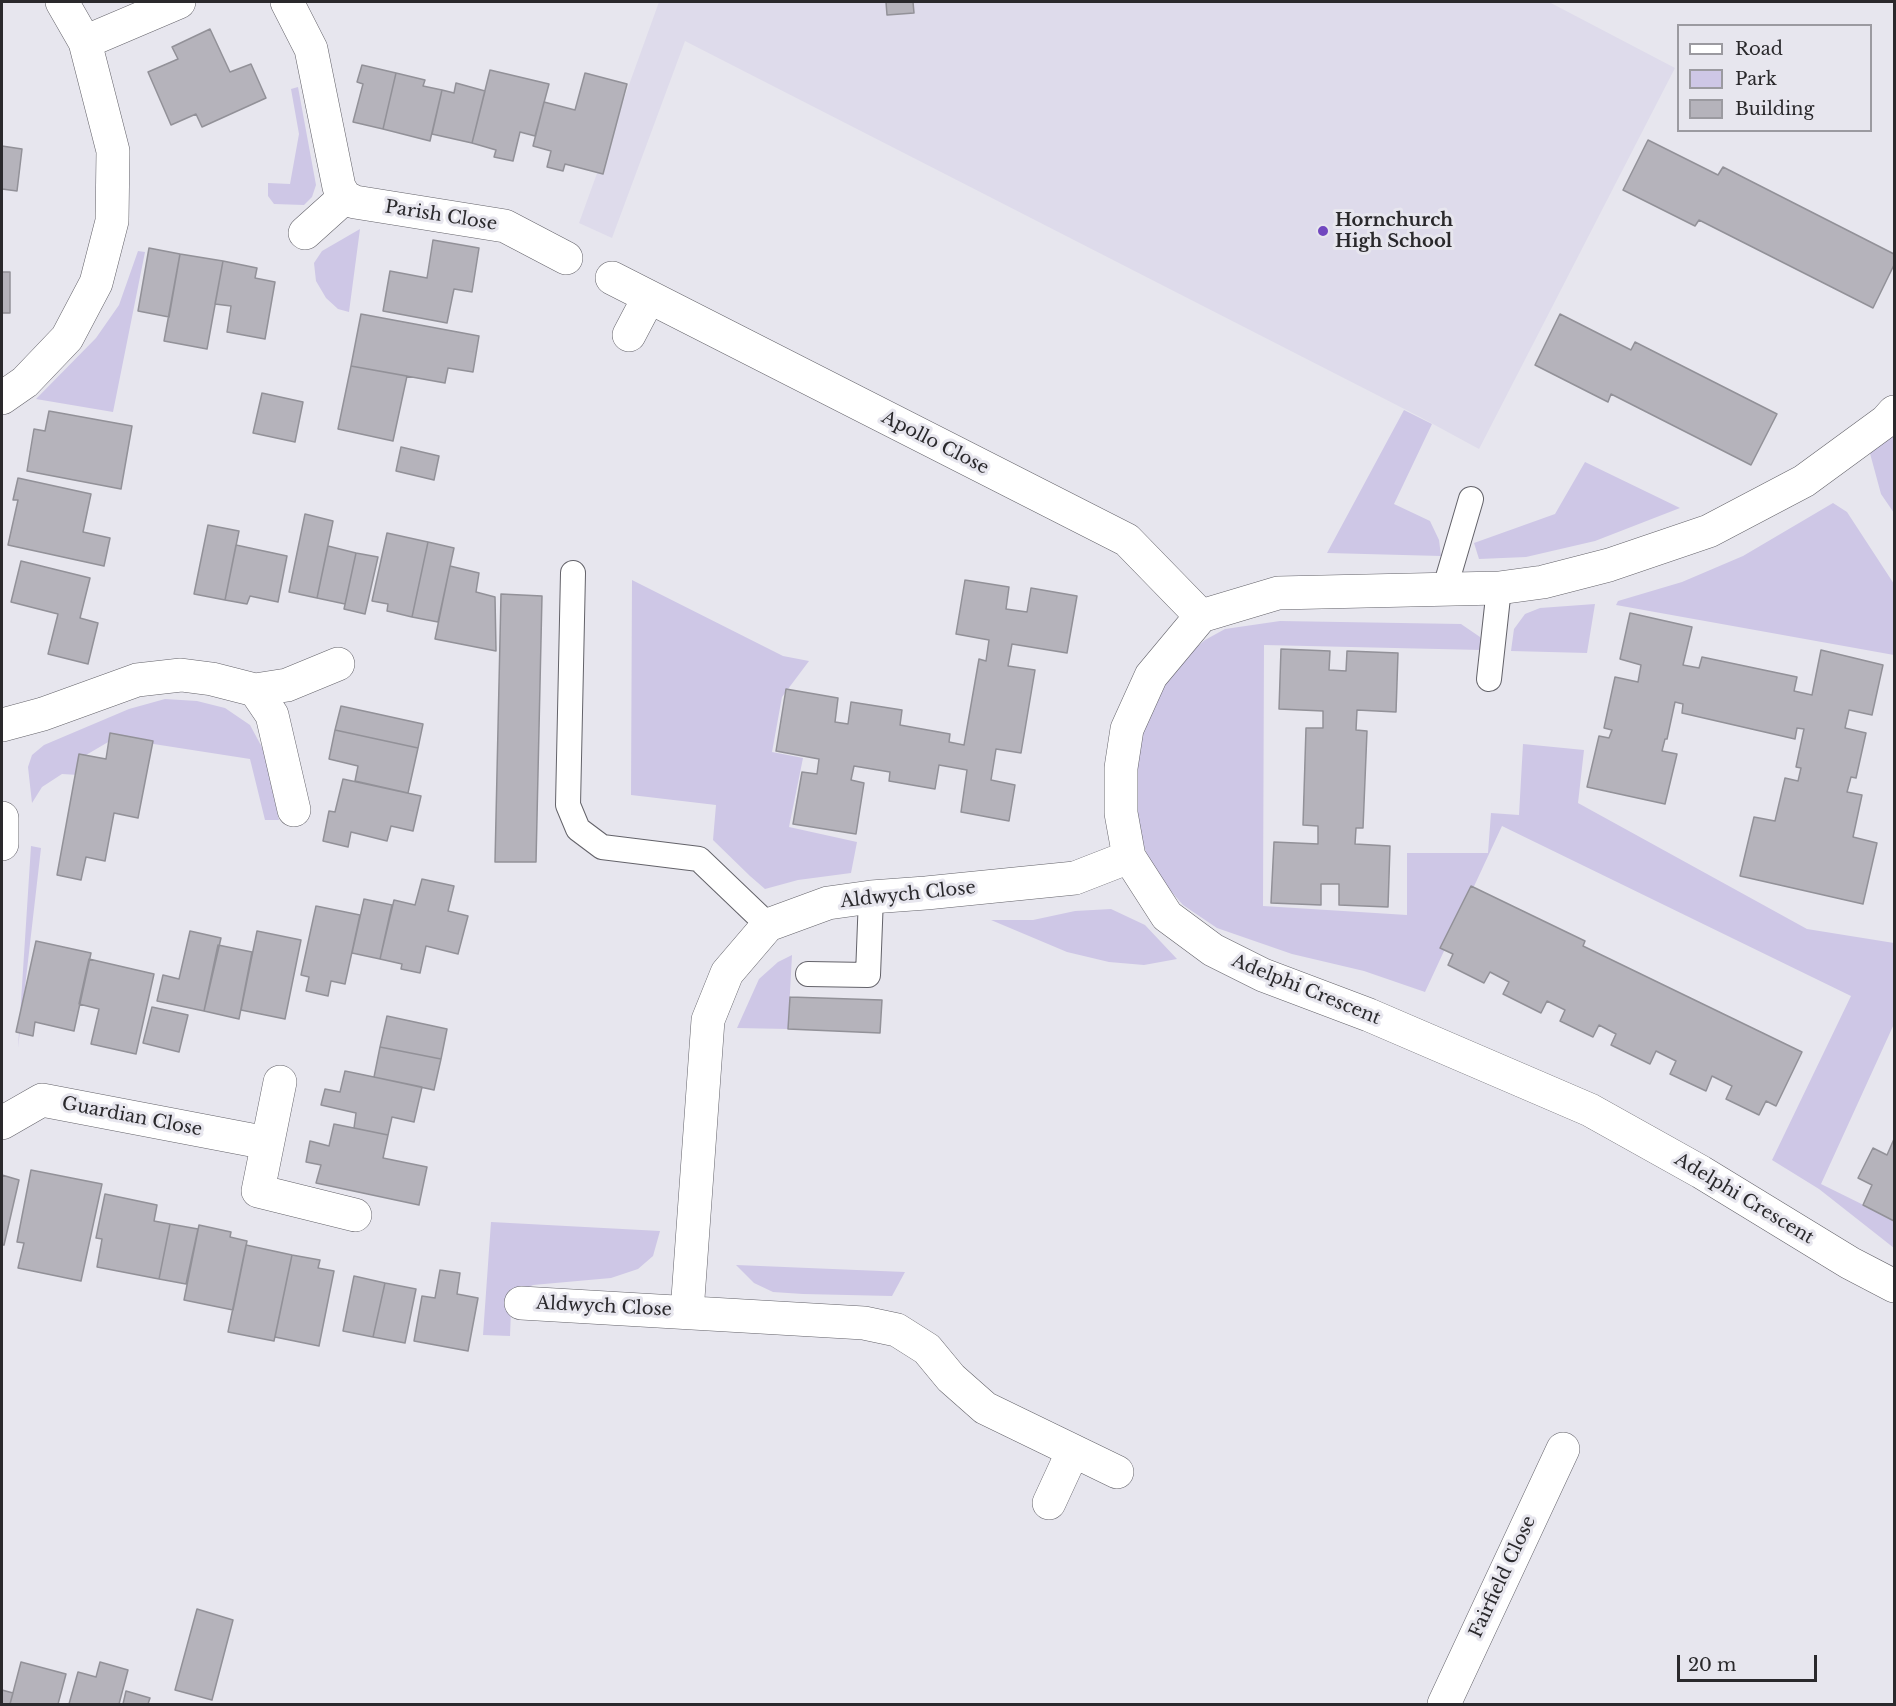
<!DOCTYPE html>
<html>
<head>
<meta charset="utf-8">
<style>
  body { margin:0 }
  #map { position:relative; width:1896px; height:1706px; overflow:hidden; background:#e7e6ee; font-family:"Libre Baskerville",serif }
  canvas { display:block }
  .frame { position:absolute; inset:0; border:3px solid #2a292c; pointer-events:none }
  .legend { position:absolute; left:1677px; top:24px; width:195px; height:108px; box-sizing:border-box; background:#e7e6ee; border:2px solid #9b9aa0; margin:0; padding:8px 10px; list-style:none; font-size:18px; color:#2a292c }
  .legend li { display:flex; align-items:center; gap:12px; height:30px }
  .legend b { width:30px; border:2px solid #9b9aa0 }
  .scale { position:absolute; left:1677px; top:1655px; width:140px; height:27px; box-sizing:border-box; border:3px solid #2a292c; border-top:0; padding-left:8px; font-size:18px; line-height:21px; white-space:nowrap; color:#2a292c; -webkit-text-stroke:4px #e7e6ee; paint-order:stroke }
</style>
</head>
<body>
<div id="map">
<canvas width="1896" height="1706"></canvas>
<div class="frame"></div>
<ul class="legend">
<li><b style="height:8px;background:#fff"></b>Road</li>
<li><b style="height:16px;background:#cec7e6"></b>Park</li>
<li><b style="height:16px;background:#b5b3bb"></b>Building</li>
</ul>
<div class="scale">20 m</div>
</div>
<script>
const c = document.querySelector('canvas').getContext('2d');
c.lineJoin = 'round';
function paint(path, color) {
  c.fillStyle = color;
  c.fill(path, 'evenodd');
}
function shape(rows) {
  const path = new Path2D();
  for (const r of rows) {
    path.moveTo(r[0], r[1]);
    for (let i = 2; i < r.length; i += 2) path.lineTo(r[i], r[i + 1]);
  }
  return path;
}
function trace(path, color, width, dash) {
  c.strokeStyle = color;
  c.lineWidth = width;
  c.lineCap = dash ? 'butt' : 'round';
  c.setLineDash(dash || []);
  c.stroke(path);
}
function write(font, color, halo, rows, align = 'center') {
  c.font = font + ' "Libre Baskerville",serif';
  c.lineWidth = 6;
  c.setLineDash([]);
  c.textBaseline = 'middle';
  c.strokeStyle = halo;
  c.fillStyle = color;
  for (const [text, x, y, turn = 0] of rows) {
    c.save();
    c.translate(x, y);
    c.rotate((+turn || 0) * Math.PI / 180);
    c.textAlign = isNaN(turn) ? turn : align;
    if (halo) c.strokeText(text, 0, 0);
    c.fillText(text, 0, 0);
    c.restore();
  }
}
paint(shape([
  [659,2,1549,2,1675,68,1479,449,1420,417,685,41,612,238,579,223]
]), '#dedbeb');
paint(shape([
  [298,87,316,185,312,197,304,205,274,204,268,196,268,183,290,184,299,134,291,89],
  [360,229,349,312,338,309,326,298,316,281,314,263,322,251],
  [138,251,145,252,113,412,36,399,96,338,119,305],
  [1404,410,1432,424,1394,504,1430,521,1439,540,1441,556,1327,553],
  [1894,427,1894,513,1881,494,1868,446],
  [1585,462,1680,508,1595,541,1526,557,1479,559,1474,543,1555,514],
  [1833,503,1847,512,1894,584,1894,655,1616,605,1618,601,1682,582,1743,556],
  [632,580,783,656,809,661,782,697,772,752,803,758,789,827,857,842,851,873,798,880,765,889,750,876,713,840,716,805,631,795],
  [1595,604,1587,653,1511,651,1514,629,1525,614,1540,608],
  [1280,621,1461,624,1480,637,1482,650,1264,645,1263,906,1407,915,1407,853,1488,853,1491,813,1519,815,1523,744,1584,750,1578,803,1807,929,1894,943,1894,1024,1821,1184,1894,1220,1894,1248,1819,1189,1772,1160,1851,996,1502,826,1425,992,1364,971,1292,954,1217,928,1183,905,1162,881,1148,858,1139,831,1135,811,1134,755,1158,691,1190,653,1205,640,1225,629],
  [165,699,197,701,225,708,250,725,264,751,279,820,265,820,250,759,115,738,81,758,79,775,62,774,42,787,32,803,28,767,32,755,44,745,129,709],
  [31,846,41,848,18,1048],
  [1111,909,1145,925,1177,959,1144,965,1109,962,1067,952,991,920,1033,920,1075,911],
  [792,955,788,1029,737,1028,759,979,778,962],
  [491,1222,660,1231,653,1256,638,1269,611,1278,533,1285,518,1292,511,1310,510,1336,483,1335],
  [736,1265,905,1272,892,1296,803,1294,773,1292,754,1283]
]), '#cec7e6');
const building = shape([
  [886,2,913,2,914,13,887,15,886,2],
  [210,29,230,72,251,64,266,98,202,127,196,114,171,125,148,72,178,59,172,47,210,29],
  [362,65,396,73,383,129,353,122,363,84,357,82,362,65],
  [490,70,549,84,535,136,520,132,513,161,494,157,496,150,472,143,490,70],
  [396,73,425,80,423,86,442,90,430,141,383,129,396,73],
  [585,73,627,84,603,174,565,164,563,171,547,167,551,151,533,146,544,102,575,110,585,73],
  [456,83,485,91,472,143,432,134,442,90,454,93,456,83],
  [1648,140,1718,175,1723,167,1894,254,1894,265,1873,308,1699,220,1695,226,1623,190,1648,140],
  [2,146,22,149,17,191,2,189,2,146],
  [433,240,479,248,472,292,454,289,447,323,383,311,390,271,427,278,433,240],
  [149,248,180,254,169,317,138,311,149,248],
  [180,254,223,261,207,349,164,341,180,254],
  [223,261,257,268,255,278,275,282,265,339,227,332,231,306,215,304,223,261],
  [2,272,10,272,10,313,2,313,2,272],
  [361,314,479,336,473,372,448,368,445,383,351,366,361,314],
  [1560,314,1631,350,1635,342,1777,414,1751,465,1611,394,1608,402,1535,365,1560,314],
  [351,366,407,376,393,441,338,429,351,366],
  [262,393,303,402,295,442,253,433,262,393],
  [49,411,132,426,121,489,27,471,34,429,45,431,49,411],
  [401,447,439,456,434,480,396,471,401,447],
  [18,478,91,494,83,532,110,538,104,566,8,545,18,500,13,500,18,478],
  [305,514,333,521,317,598,289,592,305,514],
  [208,525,239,531,225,600,194,594,208,525],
  [387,533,428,542,412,617,387,611,388,604,372,601,387,533],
  [428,542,454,548,438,622,412,617,428,542],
  [236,545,287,556,278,602,250,596,247,604,225,600,236,545],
  [328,546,356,553,345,604,317,598,328,546],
  [356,553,378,557,365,614,344,609,356,553],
  [21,561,90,578,80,618,98,623,88,664,48,654,58,614,11,602,21,561],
  [450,566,479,573,476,592,495,597,496,651,435,639,450,566],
  [965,580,1009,587,1006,609,1027,612,1031,588,1077,596,1067,653,1012,644,1008,666,1035,670,1021,753,996,749,991,780,1015,785,1009,821,961,812,967,770,939,765,935,789,889,781,890,772,854,766,851,780,864,783,856,834,793,824,802,772,817,774,819,759,776,751,786,689,838,698,835,722,848,724,851,702,902,710,900,725,950,734,949,742,964,745,979,659,986,661,989,640,956,634,965,580],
  [501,594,542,596,536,862,495,862,501,594],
  [1630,613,1692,627,1683,665,1699,668,1702,657,1797,677,1794,691,1812,695,1821,650,1883,665,1872,715,1849,710,1845,728,1866,733,1856,778,1851,777,1847,792,1862,795,1853,837,1877,843,1863,904,1740,876,1754,817,1775,821,1785,778,1798,781,1801,768,1796,767,1804,729,1797,728,1795,739,1682,713,1683,704,1675,702,1667,739,1665,739,1662,751,1677,754,1665,804,1587,787,1599,736,1609,738,1612,730,1604,728,1615,677,1638,682,1641,665,1620,659,1630,613],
  [1281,649,1330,651,1329,670,1346,671,1347,651,1398,653,1396,712,1357,710,1356,730,1367,731,1363,828,1356,828,1355,844,1390,846,1388,907,1339,905,1339,884,1321,884,1321,905,1271,903,1274,842,1318,844,1318,826,1303,825,1306,728,1323,728,1323,711,1279,709,1281,649],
  [341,706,423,724,418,748,335,730,341,706],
  [335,730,418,748,408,793,355,781,358,766,329,759,335,730],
  [110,733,153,741,138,818,114,813,105,861,86,857,81,880,57,875,79,754,106,759,110,733],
  [343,779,421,796,413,831,391,826,387,841,351,832,348,847,323,841,329,811,335,812,343,779],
  [422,879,454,886,448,911,468,916,458,954,426,946,420,973,401,969,402,964,380,959,394,900,415,905,422,879],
  [1471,886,1585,941,1583,946,1802,1052,1776,1106,1766,1101,1759,1115,1726,1099,1732,1086,1712,1076,1706,1091,1670,1074,1676,1061,1656,1051,1650,1064,1611,1045,1616,1034,1599,1025,1593,1037,1560,1021,1565,1010,1547,1001,1541,1013,1503,994,1509,982,1490,972,1484,983,1448,965,1453,954,1440,948,1471,886],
  [364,899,392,905,380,959,352,953,364,899],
  [316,906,360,915,345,984,331,981,328,996,306,991,309,977,301,975,316,906],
  [190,931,221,938,204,1011,157,1001,163,975,179,979,190,931],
  [257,931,301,940,285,1019,241,1010,257,931],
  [36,941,91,953,74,1031,35,1022,33,1036,16,1032,36,941],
  [218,945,252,952,239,1019,204,1011,218,945],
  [89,959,154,974,136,1054,91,1044,99,1009,79,1004,89,959],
  [790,997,882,1000,880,1033,788,1029,790,997],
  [152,1007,188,1015,179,1052,143,1043,152,1007],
  [387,1016,447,1029,441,1059,380,1047,387,1016],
  [380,1047,441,1059,434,1090,374,1077,380,1047],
  [345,1071,422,1087,414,1122,392,1117,388,1135,354,1128,356,1113,321,1105,325,1089,340,1092,345,1071],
  [334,1124,388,1135,383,1158,427,1167,419,1205,316,1183,321,1165,306,1162,310,1141,329,1146,334,1124],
  [1894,1139,1894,1221,1863,1205,1872,1185,1858,1178,1873,1148,1887,1155,1894,1139],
  [31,1170,102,1184,81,1281,18,1268,24,1243,17,1242,31,1170],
  [2,1175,19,1180,4,1245,2,1245,2,1175],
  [105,1194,157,1205,154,1221,170,1224,159,1279,97,1267,102,1239,96,1238,105,1194],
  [170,1224,198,1229,186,1284,159,1279,170,1224],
  [199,1225,231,1232,230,1237,247,1241,233,1310,184,1300,199,1225],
  [246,1245,292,1255,274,1341,228,1332,246,1245],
  [292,1255,320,1260,318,1268,334,1271,319,1346,275,1337,292,1255],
  [440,1270,460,1273,457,1294,478,1298,468,1351,414,1341,422,1296,435,1298,440,1270],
  [354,1276,385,1283,373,1337,343,1331,354,1276],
  [385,1283,416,1289,405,1343,373,1337,385,1283],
  [197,1609,233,1620,212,1700,175,1690,197,1609],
  [21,1662,66,1674,58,1704,10,1704,21,1662],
  [100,1662,128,1670,119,1704,69,1704,78,1672,96,1677,100,1662],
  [2,1690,13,1693,10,1704,2,1704,2,1690],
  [126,1691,150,1698,148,1704,123,1704,126,1691]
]);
paint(building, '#b5b3bb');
trace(building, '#929198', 1.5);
const service = shape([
  [573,573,568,805,578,829,602,847,699,859,768,925],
  [1444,591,1471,499],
  [1489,679,1499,588],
  [808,974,868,975,871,897]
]);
const minor = shape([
  [287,2,311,49,339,187,345,197,355,202,505,226,566,258],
  [85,42,179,2],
  [305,233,345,197],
  [612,278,1127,540,1201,616],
  [629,335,649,297],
  [2,398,25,382,67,338,96,283,112,221,113,151,85,42,62,2],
  [1894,412,1886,421,1804,481,1709,531,1609,565,1543,582,1499,588,1278,593,1201,616,1151,676,1127,729,1121,768,1121,813,1129,857,1167,916,1213,950,1263,975,1369,1015,1590,1110,1701,1172,1850,1263,1894,1286],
  [255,690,272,715,294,810],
  [2,725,43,714,137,680,181,675,212,679,255,690,287,685,338,664],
  [2,818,2,844],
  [280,1082,258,1191,355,1215],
  [2,1123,42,1100,267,1143],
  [521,1303,864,1323,897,1330,927,1349,951,1378,985,1408,1117,1472],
  [687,1312,708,1020,727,973,768,925,828,903,871,897,926,893,1075,878,1129,857],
  [1049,1503,1073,1451],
  [1444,1704,1563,1449]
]);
trace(service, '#636269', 26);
trace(minor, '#636269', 34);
trace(service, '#fff', 24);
trace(minor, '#fff', 33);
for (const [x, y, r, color] of [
  [1323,231,6,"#7147bf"]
]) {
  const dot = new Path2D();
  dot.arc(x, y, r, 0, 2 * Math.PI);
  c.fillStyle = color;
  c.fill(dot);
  trace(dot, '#e7e6ee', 2);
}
write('18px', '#2a292c', '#e7e6ee', [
  ["Parish Close",441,216,9],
  ["Apollo Close",935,443,27],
  ["Aldwych Close",908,895,-6],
  ["Adelphi Crescent",1306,990,22],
  ["Guardian Close",132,1117,11],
  ["Adelphi Crescent",1744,1199,31],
  ["Aldwych Close",604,1307,3],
  ["Fairfield Close",1503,1577,-65]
]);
write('bold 18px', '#2a292c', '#e7e6ee', [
  ["Hornchurch",1335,221],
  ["High School",1335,242]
], 'left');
</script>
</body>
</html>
